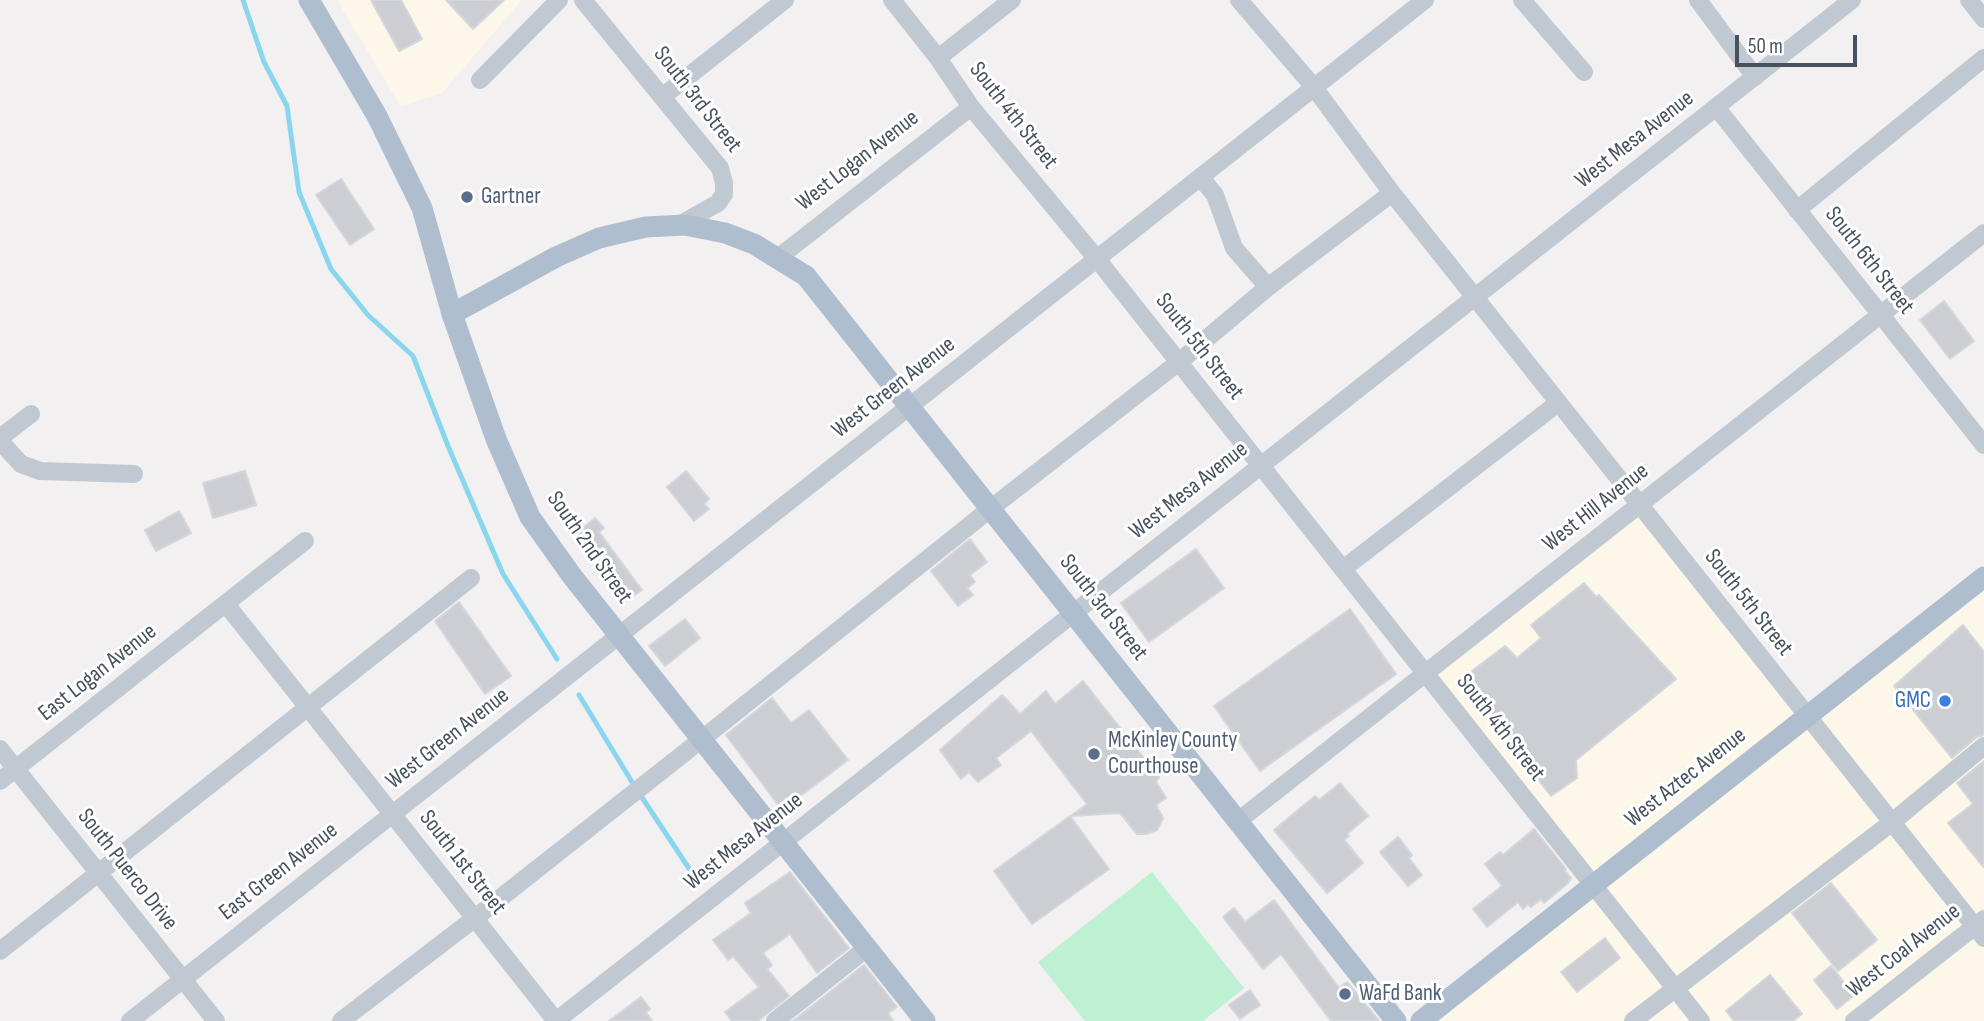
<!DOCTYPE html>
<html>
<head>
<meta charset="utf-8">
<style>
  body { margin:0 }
  #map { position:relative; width:1984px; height:1021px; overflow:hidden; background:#f2f0f0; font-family:"Sofia Sans Condensed",sans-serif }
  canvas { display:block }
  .scale { position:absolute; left:1735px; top:35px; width:122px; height:32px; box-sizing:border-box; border:4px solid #47525e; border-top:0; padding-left:9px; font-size:21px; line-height:24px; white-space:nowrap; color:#47525e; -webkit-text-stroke:5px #fff; paint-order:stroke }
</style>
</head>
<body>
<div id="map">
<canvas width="1984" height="1021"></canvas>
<div class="scale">50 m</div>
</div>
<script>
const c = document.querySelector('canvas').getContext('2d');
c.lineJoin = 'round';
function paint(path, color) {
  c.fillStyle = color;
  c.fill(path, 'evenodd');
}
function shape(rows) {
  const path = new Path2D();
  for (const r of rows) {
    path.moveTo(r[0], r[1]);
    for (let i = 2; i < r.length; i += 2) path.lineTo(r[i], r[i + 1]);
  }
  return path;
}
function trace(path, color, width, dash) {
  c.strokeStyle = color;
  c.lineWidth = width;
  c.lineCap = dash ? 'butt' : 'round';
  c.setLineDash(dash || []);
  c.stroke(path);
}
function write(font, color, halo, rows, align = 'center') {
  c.font = font + ' "Sofia Sans Condensed",sans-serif';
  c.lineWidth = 6;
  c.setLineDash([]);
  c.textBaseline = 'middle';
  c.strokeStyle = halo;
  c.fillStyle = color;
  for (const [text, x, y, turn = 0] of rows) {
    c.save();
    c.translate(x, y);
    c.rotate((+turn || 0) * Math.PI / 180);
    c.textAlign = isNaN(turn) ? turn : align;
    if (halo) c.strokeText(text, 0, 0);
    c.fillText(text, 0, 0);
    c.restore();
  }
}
paint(shape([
  [337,0,522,0,442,93,401,107],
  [1639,505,1806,716,1984,577,1984,1021,1420,1021,1593,885,1426,673]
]), '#fcf7e9');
paint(shape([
  [1152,872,1244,988,1203,1021,1085,1021,1038,962]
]), '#bef0d3');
trace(shape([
  [243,0,264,62,287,106,299,192,331,269,368,315,413,356,448,446,503,574,557,659],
  [579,695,632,782],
  [641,796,698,882]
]), '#8ad6ee', 5);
const building = shape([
  [371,0,401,0,422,39,399,51,371,0],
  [446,0,504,0,473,29,446,0],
  [341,179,374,229,350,245,316,195,341,179],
  [1944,301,1974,341,1950,359,1920,320,1944,301],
  [245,471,256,505,213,518,203,483,245,471],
  [686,471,709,499,704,504,709,509,694,521,667,487,686,471],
  [179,511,191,533,156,551,145,530,179,511],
  [595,518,604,528,599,532,642,590,622,604,593,566,601,559,578,532,595,518],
  [970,539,987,562,970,575,975,582,967,588,973,595,958,606,931,571,970,539],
  [1196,549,1224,588,1149,642,1121,603,1196,549],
  [1584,583,1596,597,1599,595,1676,679,1576,760,1577,778,1551,796,1460,680,1505,646,1517,658,1541,638,1531,625,1584,583],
  [459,602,511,676,485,694,435,621,459,602],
  [1350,609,1396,674,1260,771,1214,706,1350,609],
  [685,619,700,638,665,666,649,646,685,619],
  [1963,625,1984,652,1984,735,1977,737,1952,758,1894,686,1963,625],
  [1083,681,1159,777,1156,782,1166,798,1156,805,1163,818,1157,830,1146,834,1137,834,1120,813,1071,816,1087,804,1031,731,996,758,1001,765,978,782,969,772,961,779,940,750,1002,695,1020,714,1046,691,1055,704,1083,681],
  [772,698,791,723,809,710,848,760,782,810,726,735,772,698],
  [1984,761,1984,868,1948,823,1973,804,1957,783,1984,761],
  [1340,783,1368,816,1347,834,1349,836,1344,840,1363,863,1327,893,1274,830,1315,796,1319,800,1340,783],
  [1070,816,1109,869,1032,924,994,871,1070,816],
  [1534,829,1566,869,1564,870,1571,878,1568,883,1544,903,1541,899,1531,907,1528,904,1523,909,1518,902,1487,927,1473,909,1502,886,1485,864,1500,852,1503,855,1534,829],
  [1398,837,1412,855,1409,858,1422,875,1408,886,1380,852,1398,837],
  [790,872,849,948,817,973,790,934,763,953,772,965,767,969,789,996,758,1021,732,1021,725,1012,759,987,733,956,728,960,713,940,751,913,745,903,790,872],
  [1831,883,1877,940,1838,971,1792,913,1831,883],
  [1274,900,1339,988,1347,982,1379,1021,1331,1021,1281,954,1263,969,1223,917,1234,908,1245,922,1274,900],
  [1605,938,1620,958,1577,992,1561,972,1605,938],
  [864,965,897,1007,888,1013,893,1021,793,1021,864,965],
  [1831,966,1854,995,1837,1009,1814,980,1831,966],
  [1770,975,1802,1014,1793,1021,1734,1021,1726,1011,1770,975],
  [1250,990,1260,1005,1240,1019,1229,1005,1250,990],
  [641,997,650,1009,646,1012,652,1021,609,1021,641,997]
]);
paint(building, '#ccced4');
trace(building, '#d4d6db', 2);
trace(shape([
  [583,0,720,168,724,183,724,194,718,203,679,225],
  [892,0,938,58,971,107,1097,259,1701,1021],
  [1239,0,1313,86,1392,193,1984,938],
  [1522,0,1584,72],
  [1698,0,1755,77],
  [1969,0,1984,19],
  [938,58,1012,0],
  [480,80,559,0],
  [662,97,785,0],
  [1716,107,1984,445],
  [1201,178,1215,195,1234,248,1268,287],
  [1797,210,1984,58],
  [779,257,971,107],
  [0,438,31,414],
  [0,441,21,464,40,471,134,474],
  [1343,569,1558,403],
  [226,604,556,1021],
  [0,749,216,1021],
  [0,781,305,541],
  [1238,821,1984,233],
  [0,951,471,578],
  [130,1021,1425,0],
  [341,1021,475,918,702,739,990,509,1179,362,1268,287,1392,193],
  [556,1021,1852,0],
  [775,1021,867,948],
  [1633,1021,1891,823,1984,746],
  [1854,1021,1984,919]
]), '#c0c9d2', 18);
trace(shape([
  [309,0,377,116,422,208,452,314,496,439,530,517,572,576,925,1021],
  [452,314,556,257,599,238,646,227,685,225,725,233,754,244,806,276,1396,1021],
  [1421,1021,1984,577]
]), '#afbecf', 21);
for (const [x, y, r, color] of [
  [467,197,7,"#5c6f8a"],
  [1945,701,7,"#3f7fe0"],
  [1094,754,7,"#5c6f8a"],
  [1345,994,7,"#5c6f8a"]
]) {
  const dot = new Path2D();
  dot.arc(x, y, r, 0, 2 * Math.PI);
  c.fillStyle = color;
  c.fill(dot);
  trace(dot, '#fff', 2.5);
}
write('23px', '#47525e', '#fff', [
  ["South 3rd Street",697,100,52],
  ["South 4th Street",1013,116,52],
  ["West Mesa Avenue",1635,140,-38],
  ["West Logan Avenue",858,161,-38],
  ["South 6th Street",1869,261,52],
  ["South 5th Street",1199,347,52],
  ["West Green Avenue",894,388,-38],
  ["West Mesa Avenue",1189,491,-38],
  ["West Hill Avenue",1596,508,-38],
  ["South 2nd Street",589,548,55],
  ["South 5th Street",1748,603,52],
  ["South 3rd Street",1103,608,52],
  ["East Logan Avenue",98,673,-38],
  ["South 4th Street",1500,728,52],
  ["West Green Avenue",448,739,-38],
  ["West Aztec Avenue",1686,778,-38],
  ["West Mesa Avenue",744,842,-38],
  ["South 1st Street",462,863,52],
  ["South Puerco Drive",127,870,52],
  ["East Green Avenue",279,872,-38],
  ["West Coal Avenue",1904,951,-38]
]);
write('23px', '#4e5e75', '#fff', [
  ["Gartner",481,197],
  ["McKinley County",1108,741],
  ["Courthouse",1108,767],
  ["WaFd Bank",1359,994]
], 'left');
write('23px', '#366cbe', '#fff', [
  ["GMC",1931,701]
], 'right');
</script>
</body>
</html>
